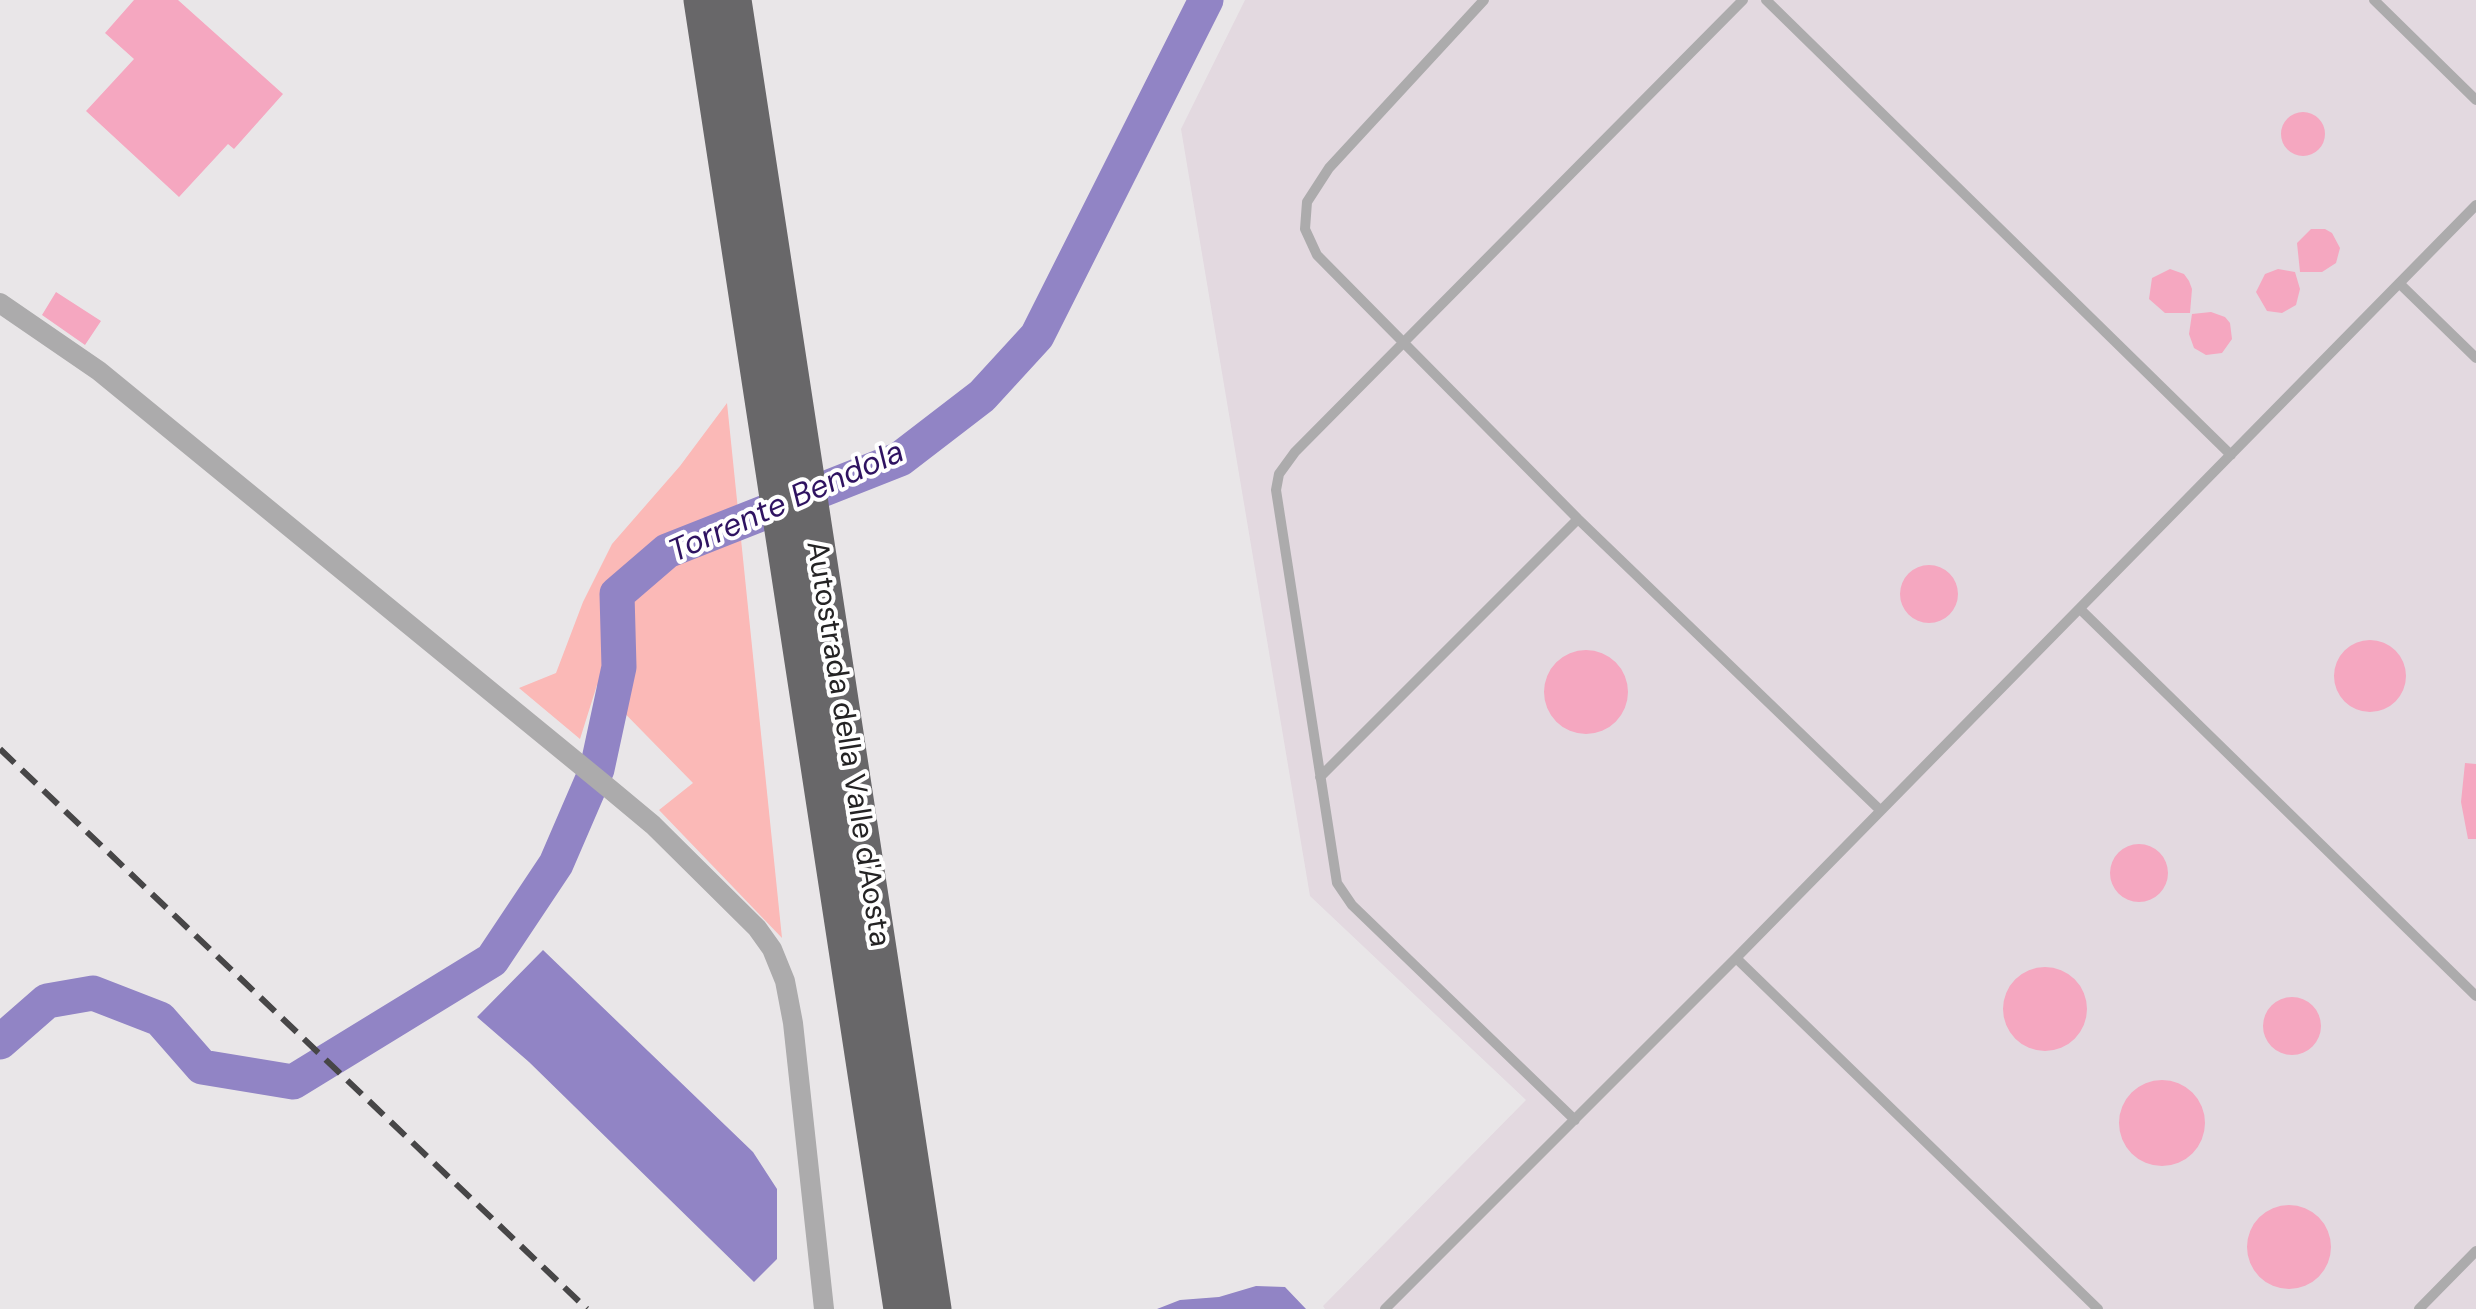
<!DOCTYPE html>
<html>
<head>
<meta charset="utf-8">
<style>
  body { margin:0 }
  canvas { display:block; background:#e9e6e8 }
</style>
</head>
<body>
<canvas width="2476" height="1309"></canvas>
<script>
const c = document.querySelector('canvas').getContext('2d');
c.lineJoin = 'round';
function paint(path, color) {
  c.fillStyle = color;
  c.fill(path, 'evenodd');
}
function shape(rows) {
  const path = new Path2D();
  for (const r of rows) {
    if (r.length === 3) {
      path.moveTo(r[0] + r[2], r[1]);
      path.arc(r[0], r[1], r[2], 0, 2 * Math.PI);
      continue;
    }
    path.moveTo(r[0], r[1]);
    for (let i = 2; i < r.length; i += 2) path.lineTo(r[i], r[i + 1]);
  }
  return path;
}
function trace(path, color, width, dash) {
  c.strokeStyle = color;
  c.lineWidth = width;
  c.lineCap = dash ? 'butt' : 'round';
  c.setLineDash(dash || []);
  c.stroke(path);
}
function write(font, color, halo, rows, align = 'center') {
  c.font = font + ' "DM Sans",sans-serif';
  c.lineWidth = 8;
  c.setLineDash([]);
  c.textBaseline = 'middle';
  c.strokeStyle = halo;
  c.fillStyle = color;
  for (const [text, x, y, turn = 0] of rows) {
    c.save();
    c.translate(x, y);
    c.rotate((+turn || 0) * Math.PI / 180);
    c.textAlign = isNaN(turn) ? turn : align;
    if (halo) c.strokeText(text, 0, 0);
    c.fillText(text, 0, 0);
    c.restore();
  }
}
paint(shape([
  [1245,0,2476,0,2476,1309,1325,1309,1323,1306,1526,1100,1310,896,1181,129]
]), '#e3d9e0');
paint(shape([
  [727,403,782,938,659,810,693,783,597,685,580,739,519,688,556,673,583,602,612,544,680,466]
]), '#fbb9b7');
paint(shape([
  [543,950,753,1152,777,1189,777,1259,754,1282,529,1062,477,1017],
  [1256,1286,1285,1287,1306,1309,1157,1309,1180,1300,1219,1297]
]), '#9184c5');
trace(shape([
  [0,1042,47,1001,93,993,160,1019,202,1067,293,1082,492,960,556,864,597,769,619,667,617,594,667,551,900,459,982,396,1037,336,1206,0]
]), '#9184c5', 35);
paint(shape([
  [134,0,178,0,283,94,234,149,228,144,179,197,86,111,134,59,105,33],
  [2303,134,22],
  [2311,229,2325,229,2332,233,2340,248,2336,263,2322,272,2300,272,2297,243],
  [2170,269,2184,274,2189,281,2192,289,2190,313,2165,313,2149,299,2152,278],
  [2278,269,2295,272,2300,289,2296,305,2282,313,2267,311,2256,292,2265,274],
  [56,292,101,321,85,345,42,315],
  [2211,312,2225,317,2230,323,2232,339,2222,353,2206,355,2194,348,2189,334,2192,314],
  [1929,594,29],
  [2370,676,36],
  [1586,692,42],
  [2465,763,2476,764,2476,839,2468,839,2461,802],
  [2139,873,29],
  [2045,1009,42],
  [2292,1026,29],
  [2162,1123,43],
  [2289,1247,42]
]), '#f5a7c0');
trace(shape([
  [1484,0,1329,168,1307,202,1305,229,1317,255,1578,519,1879,809],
  [1766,0,2231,455],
  [2374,0,2476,100],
  [2400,284,2476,358],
  [2080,609,2476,996],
  [1320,777,1578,519],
  [1575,1120,1352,905,1337,883,1276,490,1279,474,1295,452,1743,0],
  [1385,1309,1736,958],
  [2098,1309,1736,958,2476,205],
  [2419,1309,2476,1251]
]), '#acabac', 10);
trace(shape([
  [0,303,99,371,611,790,653,825,757,928,772,949,785,981,793,1023,824,1309]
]), '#acabac', 20);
trace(shape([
  [701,0,901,1309],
  [734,0,934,1309]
]), '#686769', 35);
trace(shape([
  [0,749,587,1309]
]), '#474647', 6, [20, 10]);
write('30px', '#242324', '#fff', [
  ["Autostrada della Valle d'Aosta",847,744,81]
]);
write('italic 32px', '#2f1361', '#fff', [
  ["Torrente Bendola",787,503,-24]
]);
</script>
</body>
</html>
